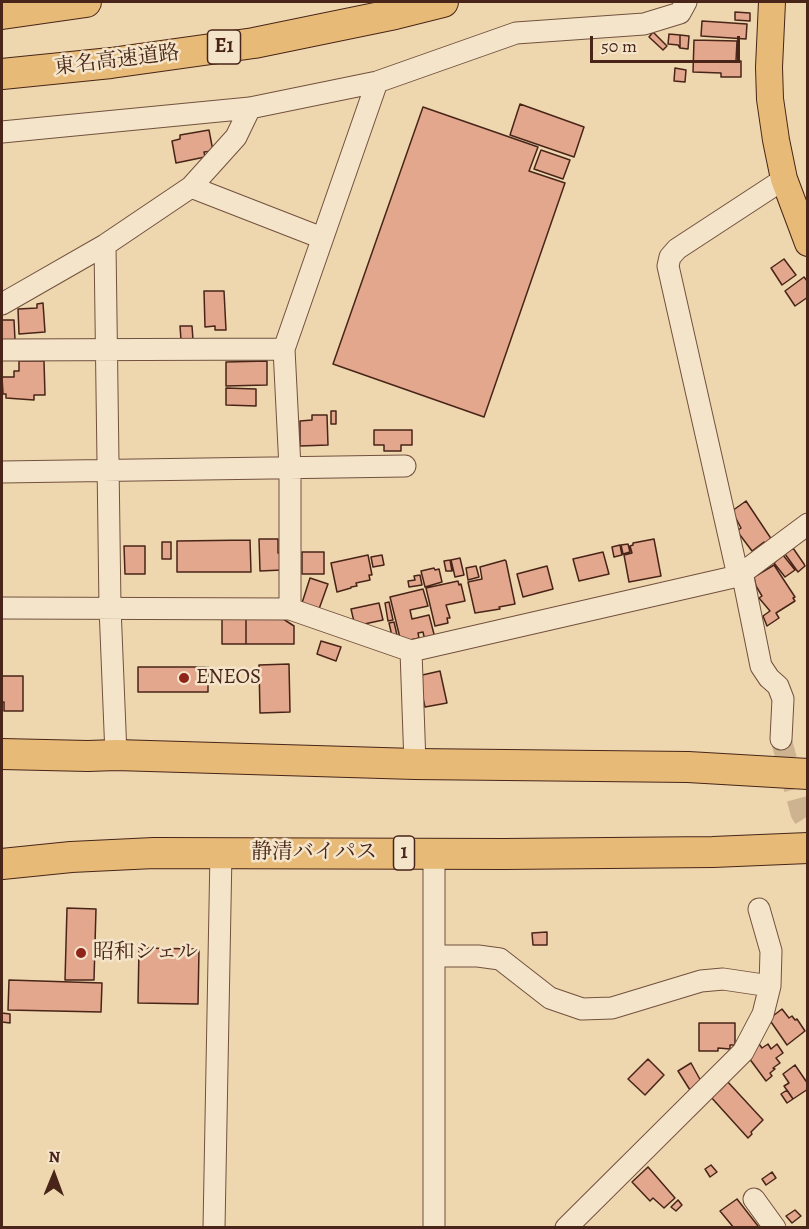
<!DOCTYPE html>
<html>
<head>
<meta charset="utf-8">
<style>
  body { margin:0 }
  #map { position:relative; width:809px; height:1229px; overflow:hidden; background:#eed6ae; font-family:Alegreya,serif }
  canvas { display:block }
  .frame { position:absolute; inset:0; border:3px solid #482518; pointer-events:none }
  .north { position:absolute; left:24px; top:1145px; width:60px; height:60px; -webkit-text-stroke:4px #f4e4ca; paint-order:stroke; rotate:1deg; font-size:16px; font-weight:700; line-height:24px; text-align:center; color:#482518 }
  .north::after { content:''; display:block; margin:auto; width:21px; height:27px; background:#482518; clip-path:polygon(50% 0,100% 100%,50% 72%,0 100%) }
  .scale { position:absolute; left:590px; top:36px; width:150px; height:27px; box-sizing:border-box; border:3px solid #482518; border-top:0; padding-left:8px; font-size:18px; line-height:21px; white-space:nowrap; color:#482518; -webkit-text-stroke:4px #f4e4ca; paint-order:stroke }
</style>
</head>
<body>
<div id="map">
<canvas width="809" height="1229"></canvas>
<div class="frame"></div>
<div class="north">N</div>
<div class="scale">50 m</div>
</div>
<script>
const c = document.querySelector('canvas').getContext('2d');
c.lineJoin = 'round';
function paint(path, color) {
  c.fillStyle = color;
  c.fill(path, 'evenodd');
}
function shape(rows) {
  const path = new Path2D();
  for (const r of rows) {
    path.moveTo(r[0], r[1]);
    for (let i = 2; i < r.length; i += 2) path.lineTo(r[i], r[i + 1]);
  }
  return path;
}
function trace(path, color, width, dash) {
  c.strokeStyle = color;
  c.lineWidth = width;
  c.lineCap = dash ? 'butt' : 'round';
  c.setLineDash(dash || []);
  c.stroke(path);
}
function write(font, color, halo, rows, align = 'center') {
  c.font = font + ' Alegreya,"Noto Serif JP",serif';
  c.lineWidth = 5;
  c.setLineDash([]);
  c.textBaseline = 'middle';
  c.strokeStyle = halo;
  c.fillStyle = color;
  for (const [text, x, y, turn = 0] of rows) {
    c.save();
    c.translate(x, y);
    c.rotate((+turn || 0) * Math.PI / 180);
    c.textAlign = isNaN(turn) ? turn : align;
    if (halo) c.strokeText(text, 0, 0);
    c.fillText(text, 0, 0);
    c.restore();
  }
}
const building = shape([
  [735,12,750,13,750,21,735,20,735,12],
  [702,21,747,24,746,39,701,36,702,21],
  [653,32,667,46,663,50,649,37,653,32],
  [669,34,680,35,680,48,678,45,668,44,669,34],
  [680,35,689,36,688,49,680,48,680,35],
  [694,40,737,41,736,61,741,61,741,77,721,77,721,73,693,72,694,40],
  [675,68,686,70,685,82,674,81,675,68],
  [520,104,584,127,574,157,510,135,520,104],
  [423,107,538,147,529,171,565,183,484,417,333,364,423,107],
  [209,130,213,151,204,152,205,157,176,163,172,141,180,139,180,135,209,130],
  [541,150,570,160,563,179,534,169,541,150],
  [784,259,796,275,782,285,771,268,784,259],
  [804,277,808,282,808,297,795,306,785,291,804,277],
  [204,291,224,291,226,330,215,330,215,326,205,327,204,291],
  [43,303,45,332,19,334,18,309,37,308,37,304,43,303],
  [2,320,14,320,15,340,2,340,2,320],
  [180,326,192,326,193,340,181,340,180,326],
  [19,361,44,361,45,395,34,395,34,400,6,398,6,394,3,394,2,377,14,377,14,371,19,371,19,361],
  [267,361,267,385,226,386,226,362,267,361],
  [226,388,256,389,256,406,226,405,226,388],
  [331,411,336,411,336,424,331,424,331,411],
  [312,415,327,415,328,445,300,446,300,421,312,420,312,415],
  [374,430,412,430,412,445,401,445,401,451,384,451,384,445,374,445,374,430],
  [746,501,770,537,771,540,766,544,764,542,752,551,737,531,741,528,732,511,746,501],
  [259,539,278,539,278,553,281,553,282,570,260,571,259,539],
  [654,539,661,576,629,582,624,555,632,553,630,546,633,545,633,543,654,539],
  [250,540,251,572,177,572,177,541,250,540],
  [162,542,171,542,171,559,162,559,162,542],
  [628,544,630,552,623,554,621,545,628,544],
  [620,545,622,555,614,557,612,547,620,545],
  [124,546,145,546,145,574,125,574,124,546],
  [793,548,804,564,805,566,798,572,785,554,793,548],
  [302,552,324,552,324,574,302,574,302,552],
  [603,552,609,574,579,581,573,559,603,552],
  [368,555,372,575,369,575,370,580,356,583,357,586,351,587,351,588,337,592,331,563,368,555],
  [382,555,384,565,373,567,371,557,382,555],
  [783,555,795,570,785,577,774,563,783,555],
  [460,558,464,575,455,577,451,560,460,558],
  [450,560,452,571,446,571,444,561,450,560],
  [505,560,506,561,515,604,499,607,500,609,475,613,468,582,482,579,480,567,505,560],
  [774,565,795,597,793,598,795,601,776,613,779,618,767,626,763,616,770,611,759,598,762,596,756,586,754,577,774,565],
  [476,566,479,577,468,580,466,568,476,566],
  [547,566,553,589,523,597,517,574,547,566],
  [434,568,435,570,439,569,442,582,425,587,421,571,434,568],
  [420,575,422,585,409,587,408,581,415,580,414,576,420,575],
  [310,578,328,584,319,609,302,603,310,578],
  [458,581,459,585,461,584,465,601,446,605,450,618,447,618,448,623,435,626,426,588,458,581],
  [423,589,428,606,410,610,412,619,429,615,435,638,425,641,423,632,418,633,419,638,401,642,390,597,423,589],
  [389,602,393,620,388,621,385,603,389,602],
  [379,603,383,620,355,626,351,609,379,603],
  [222,615,246,615,246,644,222,644,222,615],
  [246,615,277,615,294,626,294,644,246,644,246,615],
  [394,622,397,635,392,636,389,623,394,622],
  [321,641,341,647,336,661,317,654,321,641],
  [289,664,290,712,260,713,259,665,289,664],
  [138,667,208,667,208,692,138,692,138,667],
  [440,671,447,703,425,707,418,676,440,671],
  [2,676,23,676,23,711,4,711,4,702,2,702,2,676],
  [67,908,96,909,94,980,65,980,67,908],
  [547,932,547,945,533,945,532,933,547,932],
  [139,948,199,949,198,1004,138,1003,139,948],
  [9,980,102,983,101,1012,8,1010,9,980],
  [782,1009,789,1018,792,1016,795,1020,797,1019,805,1031,787,1045,769,1019,782,1009],
  [2,1013,10,1014,10,1023,2,1022,2,1013],
  [699,1023,735,1023,735,1045,730,1045,730,1049,718,1048,718,1051,699,1051,699,1023],
  [759,1044,762,1048,768,1044,771,1049,777,1044,783,1053,776,1058,780,1063,773,1068,775,1069,770,1073,772,1076,766,1081,746,1054,759,1044],
  [648,1059,664,1075,645,1095,628,1079,648,1059],
  [691,1063,702,1083,690,1090,678,1071,691,1063],
  [795,1065,808,1084,808,1089,793,1099,784,1086,789,1083,783,1074,795,1065],
  [726,1080,763,1120,751,1132,752,1134,748,1138,710,1096,715,1094,725,1085,723,1083,726,1080],
  [787,1090,793,1099,787,1103,781,1094,787,1090],
  [711,1165,717,1172,710,1177,705,1169,711,1165],
  [648,1167,675,1198,664,1208,653,1198,650,1201,632,1182,648,1167],
  [772,1172,776,1178,766,1185,762,1179,772,1172],
  [737,1199,758,1226,755,1228,734,1228,720,1211,737,1199],
  [678,1200,682,1205,676,1211,671,1207,678,1200],
  [795,1210,801,1216,792,1223,786,1216,795,1210]
]);
paint(building, '#e2a78c');
trace(building, '#482518', 1.5);
trace(shape([
  [781,739,801,813,808,824]
]), '#cdb390', 21, [21, 10]);
const minor = shape([
  [2,132,250,108,377,82,516,33,644,24,680,13,686,2],
  [191,187,322,238],
  [105,245,110,607,116,755],
  [2,304,105,245,191,187,236,137,250,108],
  [2,350,284,349],
  [2,472,405,466],
  [742,572,761,666,769,678,778,686,783,699,781,739],
  [738,576,668,266,670,257,677,249,784,179],
  [2,608,290,609,411,651,738,576,808,524],
  [290,609,290,468,284,349,377,82],
  [411,651,415,764],
  [434,956,478,956,500,959,550,998,582,1009,612,1008,701,981,723,979,770,986],
  [754,1199,775,1228],
  [214,1228,221,852],
  [434,1228,434,853],
  [566,1228,743,1052,763,1014,770,986,771,951,759,909]
]);
const major = shape([
  [772,2,769,67,770,99,776,140,784,179,808,243]
]);
const highway = shape([
  [2,14,86,2],
  [2,74,111,63,254,43,395,14,443,2],
  [2,754,88,756,116,755,415,764,688,767,808,774],
  [2,864,71,857,154,853,504,854,713,852,808,848]
]);
trace(minor, '#72513e', 23);
trace(major, '#482518', 28);
trace(highway, '#482518', 32);
trace(minor, '#f4e4ca', 21);
trace(major, '#e7bb77', 26);
trace(highway, '#e7bb77', 30);
for (const [x, y, r, color] of [
  [184,678,6,"#8f2418"],
  [81,953,6,"#8f2418"]
]) {
  const dot = new Path2D();
  dot.arc(x, y, r, 0, 2 * Math.PI);
  c.fillStyle = color;
  c.fill(dot);
  trace(dot, '#f4e4ca', 2);
}
for (const [x, y, w] of [
  [224,47,33],
  [404,853,21]
]) {
  const box = new Path2D();
  box.roundRect(x - w / 2, y - 17, w, 34, 4.5);
  c.fillStyle = '#f4e4ca';
  c.fill(box);
  trace(box, '#482518', 1.5);
}
write('bold 20px', '#482518', null, [
  ["E1",224,47],
  ["1",404,853]
]);
write('21px', '#482518', '#f4e4ca', [
  ["東名高速道路",117,61,-7],
  ["静清バイパス",314,853]
]);
write('21px', '#482518', '#f4e4ca', [
  ["ENEOS",196,678],
  ["昭和シェル",93,953]
], 'left');
</script>
</body>
</html>
